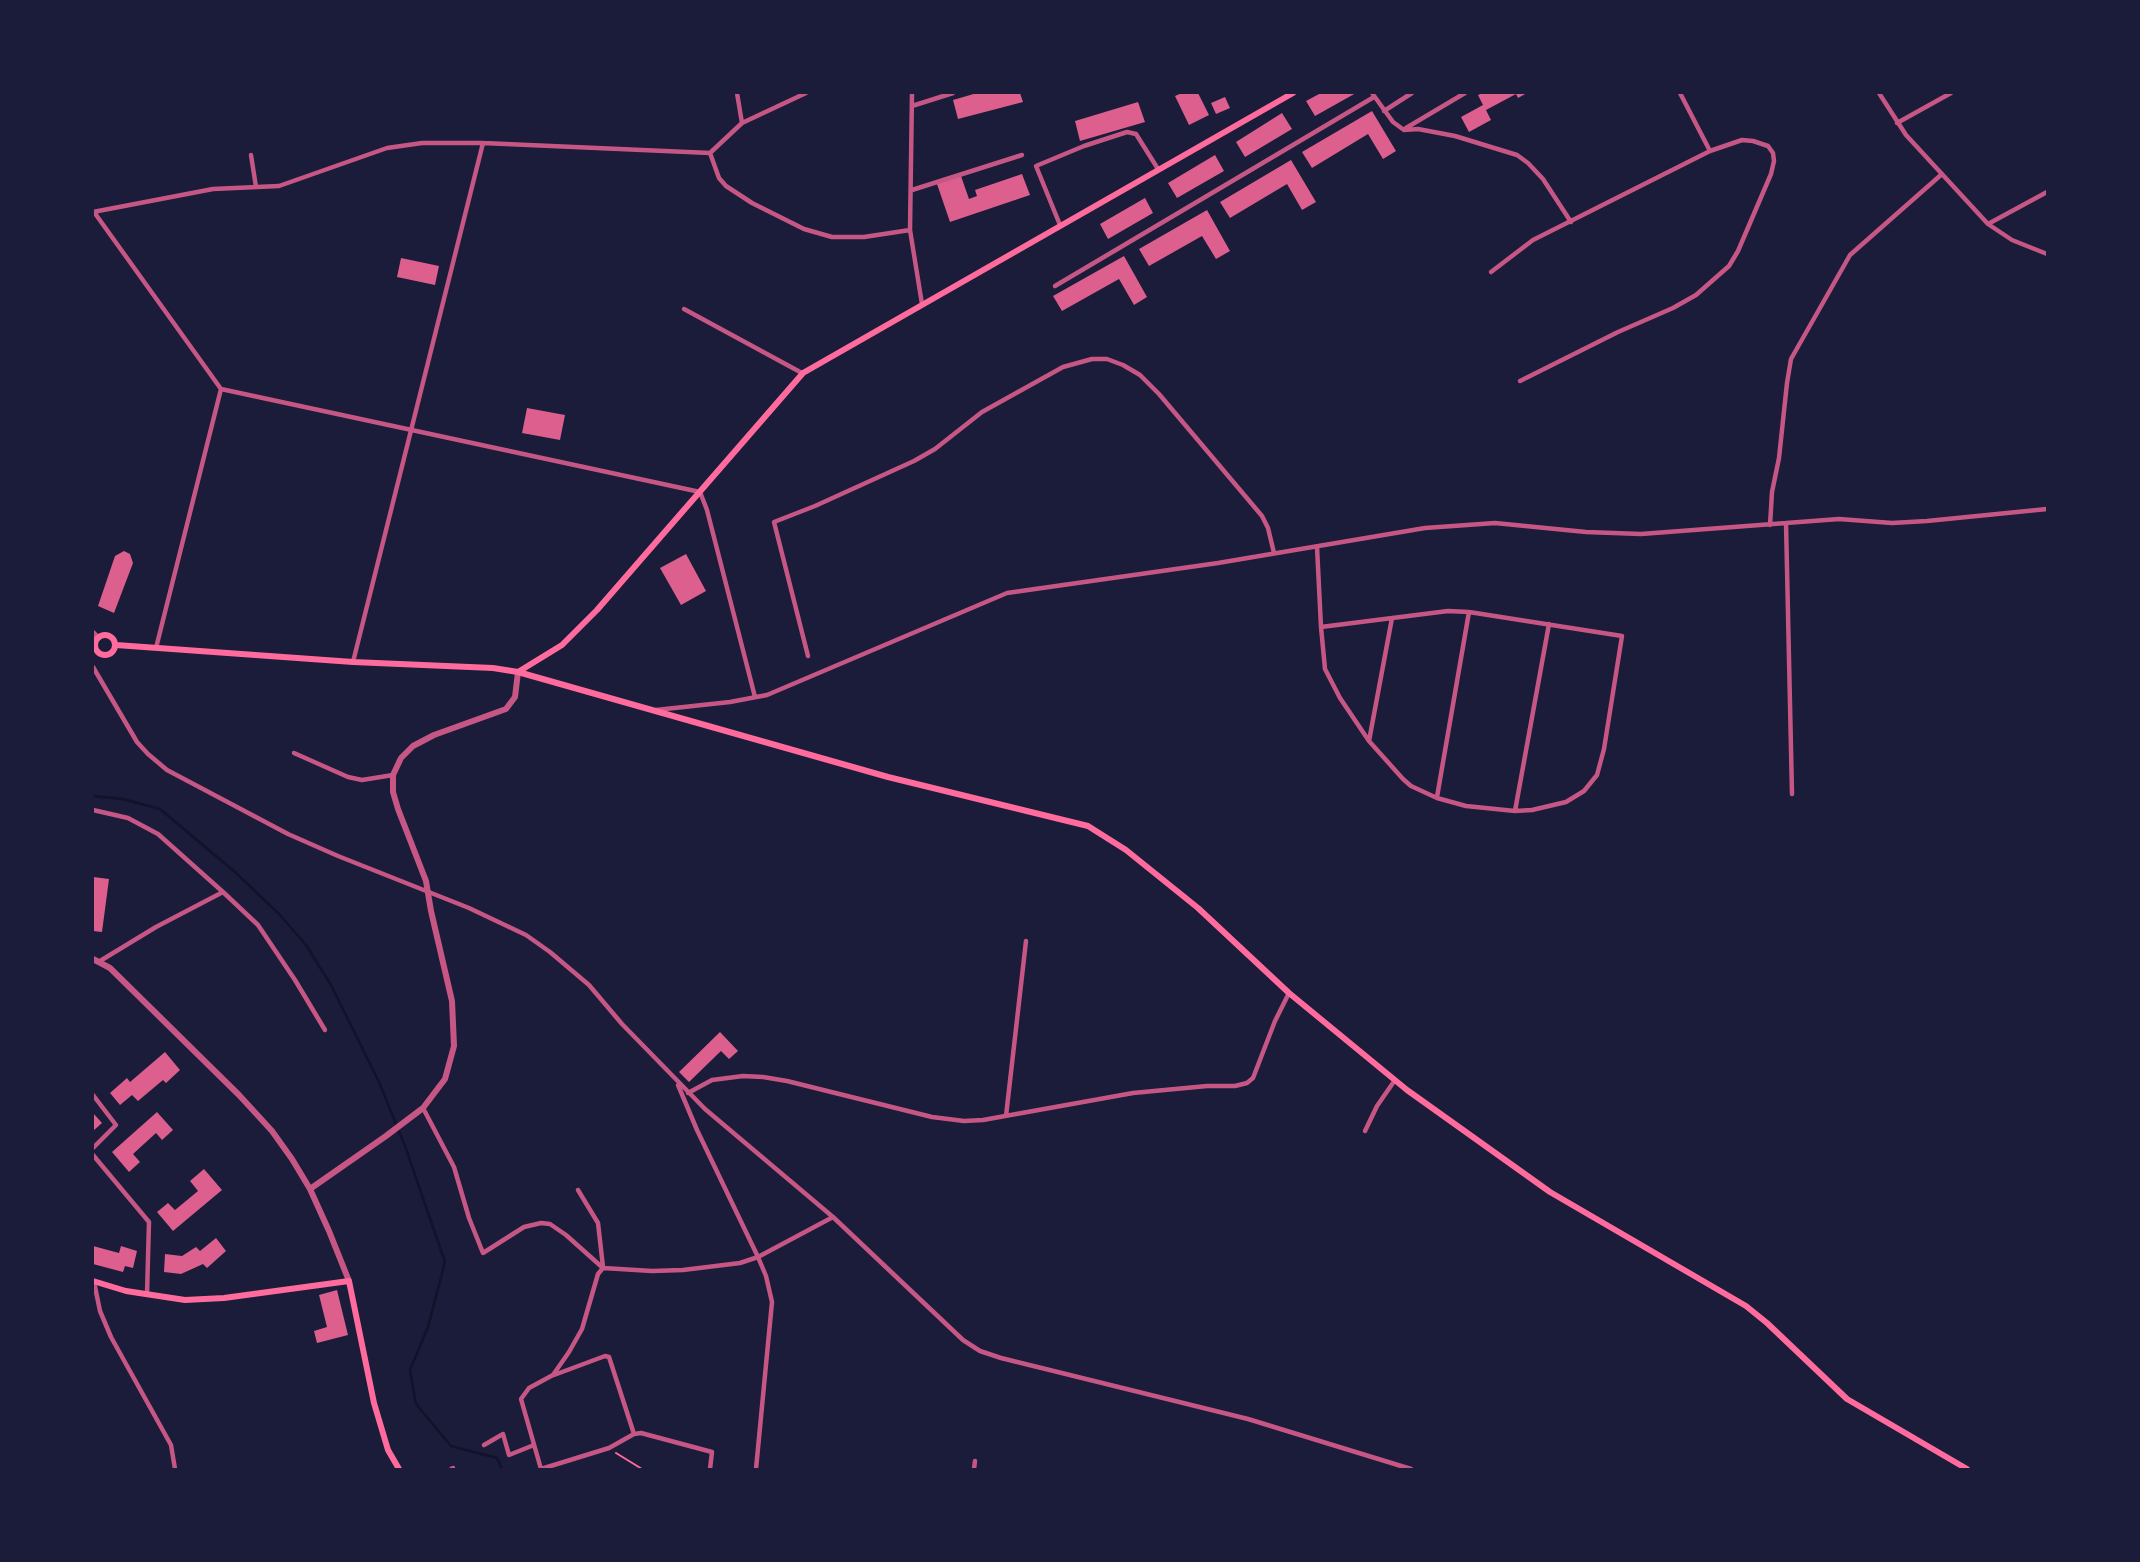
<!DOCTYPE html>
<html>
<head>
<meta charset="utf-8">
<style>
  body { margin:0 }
  #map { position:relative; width:2140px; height:1562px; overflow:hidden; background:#1b1b3a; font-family:"IBM Plex Sans",sans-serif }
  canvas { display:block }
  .frame { position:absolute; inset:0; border:94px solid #1b1b3a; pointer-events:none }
</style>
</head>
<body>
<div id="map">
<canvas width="2140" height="1562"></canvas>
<div class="frame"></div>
</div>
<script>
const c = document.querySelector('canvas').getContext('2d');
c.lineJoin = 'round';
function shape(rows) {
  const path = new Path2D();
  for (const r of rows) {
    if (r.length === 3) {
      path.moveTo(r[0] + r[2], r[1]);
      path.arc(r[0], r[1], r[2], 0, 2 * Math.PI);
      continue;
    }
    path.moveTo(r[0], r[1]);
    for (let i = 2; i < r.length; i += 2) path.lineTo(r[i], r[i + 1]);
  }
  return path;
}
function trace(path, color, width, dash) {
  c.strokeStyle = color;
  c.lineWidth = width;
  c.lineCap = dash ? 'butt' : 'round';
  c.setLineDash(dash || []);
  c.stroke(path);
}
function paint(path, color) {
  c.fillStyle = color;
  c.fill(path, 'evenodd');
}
trace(shape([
  [93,796,123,799,160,809,235,872,280,915,306,945,331,985,379,1082,405,1146,445,1262,428,1327,410,1370,416,1404,451,1446,497,1458,502,1469]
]), '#12122b', 2.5);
paint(shape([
  [977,93,1020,93,1023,102,958,119,953,100],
  [1182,93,1198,93,1209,115,1189,125,1175,96],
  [1321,93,1356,93,1315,116,1306,101],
  [1483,93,1527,93,1518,98,1516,94,1486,110,1491,120,1469,132,1461,117,1483,105,1478,95],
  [1225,97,1230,108,1216,114,1211,103],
  [1138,102,1145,122,1080,141,1075,121],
  [1372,111,1396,151,1383,159,1368,134,1312,168,1302,152],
  [1282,113,1292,129,1245,157,1236,142],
  [1215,155,1224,171,1177,198,1168,183],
  [1291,160,1316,202,1302,210,1287,184,1230,218,1220,202],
  [1022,174,1030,195,950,222,937,184,961,176,969,199,977,196,975,190],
  [1145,198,1153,213,1108,239,1100,224],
  [1207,210,1230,251,1216,259,1202,236,1149,266,1139,249],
  [1124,256,1147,297,1134,305,1119,279,1062,311,1053,296],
  [401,258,439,266,435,285,397,277],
  [527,408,565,415,560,440,522,433],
  [124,551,130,554,133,563,114,613,98,606,115,556],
  [686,554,706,591,681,605,660,568],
  [93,877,109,879,102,932,93,931],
  [720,1032,738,1051,729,1059,721,1051,689,1082,679,1072],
  [165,1052,180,1070,166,1083,163,1080,138,1101,132,1095,120,1105,110,1093,127,1078,130,1082],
  [157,1112,173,1130,162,1140,156,1133,133,1154,140,1162,129,1172,112,1152],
  [93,1113,102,1123,93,1131],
  [204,1169,222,1190,173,1231,157,1212,168,1203,175,1210,198,1191,190,1181],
  [216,1238,226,1251,207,1268,203,1264,181,1274,164,1272,165,1254,182,1256,196,1247,200,1251],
  [93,1246,119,1253,121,1246,137,1251,133,1268,125,1266,123,1272,93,1264],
  [337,1290,348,1335,317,1343,314,1331,327,1327,319,1295]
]), '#dd5f8e');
trace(shape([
  [616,1453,642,1469]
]), '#ff6b9d', 2);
trace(shape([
  [737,93,742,123],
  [912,93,910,230,922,304],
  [1372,93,1393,122,1404,130,1418,129,1455,136,1517,155,1528,163,1543,179,1571,222],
  [1680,93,1710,151],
  [1879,93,1906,135,1988,224,2012,240,2047,254],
  [912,106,953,93],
  [1384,111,1412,93],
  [1897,123,1951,93],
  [1406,128,1465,93],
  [710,153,719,178,726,186,752,203,804,229,832,237,864,237,910,230],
  [710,153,742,123,806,93],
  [251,155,256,187],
  [912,190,1022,155],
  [93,212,213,189,279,186,387,148,422,143,483,143,710,153],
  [94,212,221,389],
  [1988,224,2047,192],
  [1060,225,1036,166,1084,146,1127,132,1136,134,1158,169],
  [1491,272,1533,240,1710,151,1742,140,1753,141,1768,146,1773,153,1774,161,1771,174,1738,251,1729,266,1696,295,1673,308,1618,332,1520,381],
  [1055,286,1374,97],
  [684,309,802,373],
  [221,389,700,492,707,510,755,697],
  [1786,523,1792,794],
  [1770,525,1772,492,1779,458,1787,383,1791,359,1850,255,1942,174],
  [1317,547,1321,627,1325,669,1340,698,1369,741,1403,779,1411,786,1437,798,1466,806,1515,811,1532,810,1566,802,1584,791,1597,775,1604,749,1622,636,1469,612,1448,611,1321,627],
  [156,648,221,389],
  [808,656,774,522,815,506,914,461,935,449,982,412,1063,367,1092,359,1107,359,1123,365,1140,375,1159,394,1262,516,1268,528,1274,553],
  [353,662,483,143],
  [93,667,137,742,148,754,167,770,288,834,338,856,469,908,526,935,550,952,589,985,622,1024,705,1109,833,1217,963,1340,980,1351,1001,1358,1248,1419,1411,1469],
  [656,710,730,702,767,695,1007,593,1218,563,1425,528,1495,523,1586,532,1641,534,1839,519,1892,523,1927,521,2047,509],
  [1369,741,1392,618],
  [294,753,348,777,362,780,393,775],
  [1437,797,1469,612],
  [93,810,128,818,158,834,223,892,258,925,295,980,325,1030],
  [1515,811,1549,624],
  [100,961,156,927,223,892],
  [678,1085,697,1130,758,1257,833,1217],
  [688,1093,712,1080,743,1076,763,1077,787,1081,932,1117,964,1121,983,1120,1133,1093,1207,1086,1235,1086,1247,1083,1253,1078,1275,1021,1289,993],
  [93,1095,116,1125,93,1148],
  [423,1108,454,1167,469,1218,483,1253,524,1227,541,1223,550,1224,566,1235,603,1268],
  [1006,1116,1026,941],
  [1365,1131,1377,1106,1395,1080],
  [93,1155,149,1222,147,1294],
  [578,1190,598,1223,603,1267],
  [603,1268,652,1271,683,1270,740,1263,758,1257,766,1276,772,1302,756,1469],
  [94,1282,100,1311,111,1337,171,1445,175,1469],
  [554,1375,605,1356,609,1357,634,1434],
  [484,1445,503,1434,509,1455,534,1445],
  [451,1469,453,1468],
  [541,1469,521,1399,529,1388,553,1375,569,1352,582,1329,598,1274,603,1268],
  [541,1469,609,1448,634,1434,641,1433,712,1452,710,1469],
  [974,1469,975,1461]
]), '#c65784', 4.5);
trace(shape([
  [93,633,98,638],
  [93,959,110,968,239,1095,272,1131,292,1159,310,1189,329,1231,349,1281],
  [310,1189,386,1136,423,1108,445,1079,454,1046,452,1001,431,911,426,881,398,809,393,792,393,775,401,758,413,746,434,735,506,709,515,697,518,672]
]), '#c65784', 6);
trace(shape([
  [105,645,10],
  [116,645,353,662,493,668,518,672,888,777,1088,826,1126,850,1198,908,1289,993,1407,1090,1550,1192,1746,1306,1767,1323,1847,1399,1967,1469],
  [518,672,562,645,597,610,803,373,1293,93],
  [93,1281,126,1291,185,1300,224,1298,349,1281,374,1403,388,1450,399,1469]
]), '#ff6b9d', 6);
</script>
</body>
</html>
